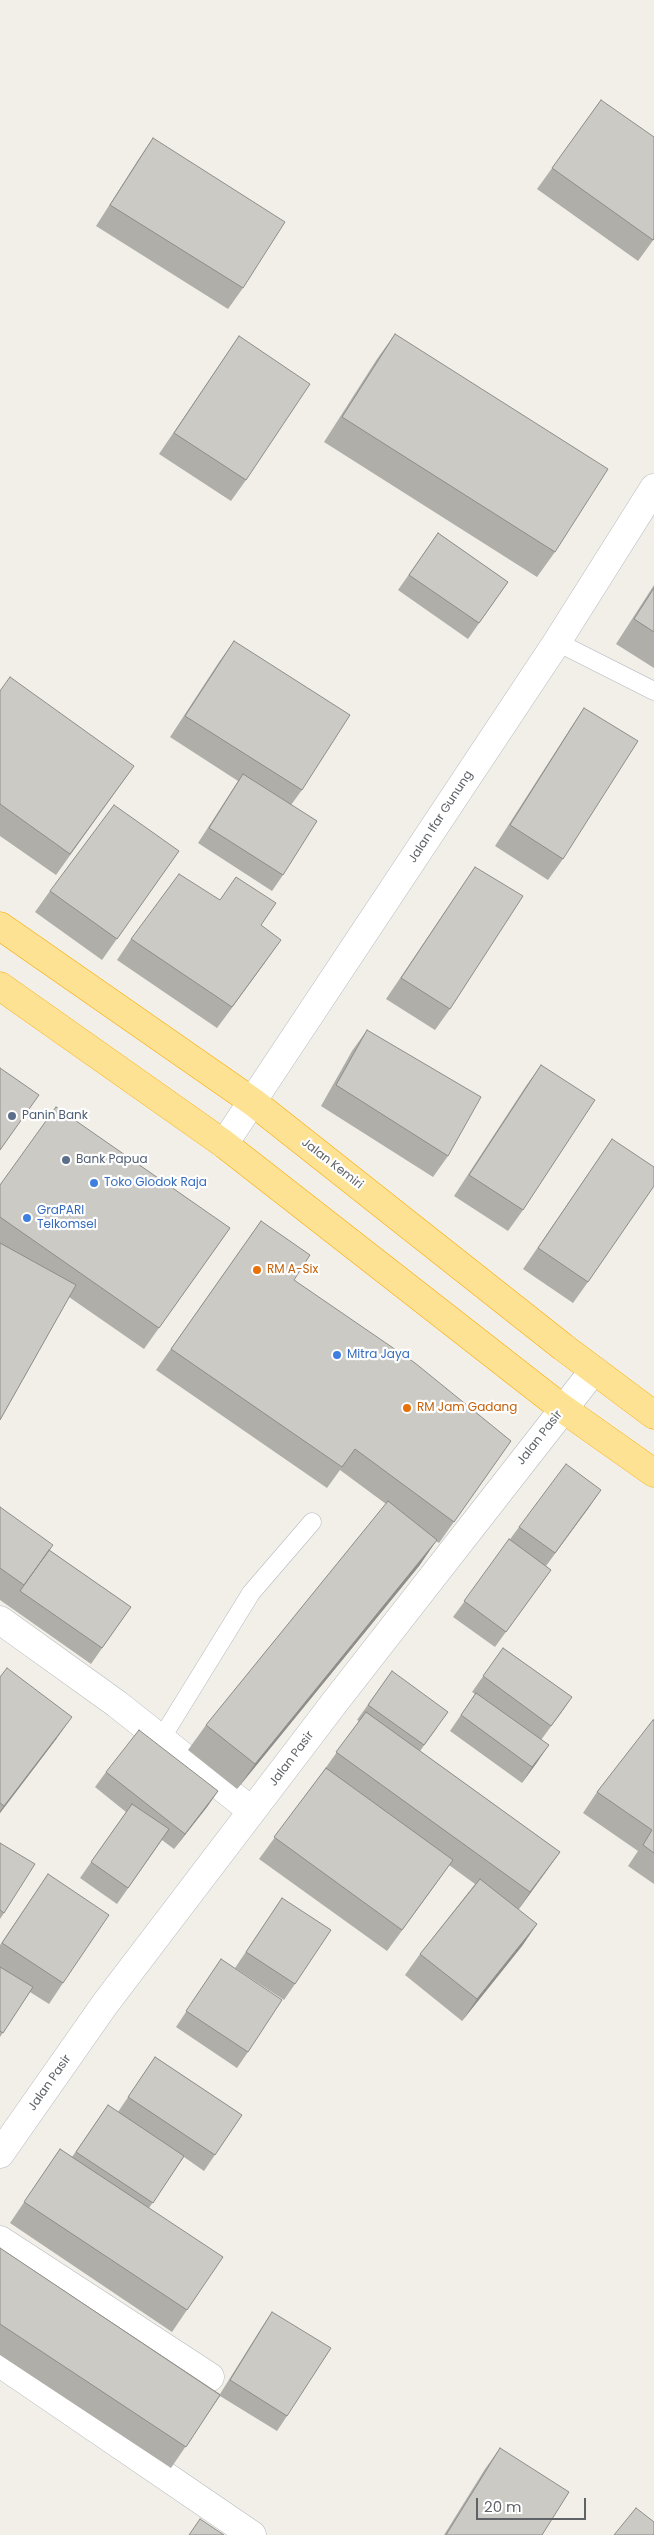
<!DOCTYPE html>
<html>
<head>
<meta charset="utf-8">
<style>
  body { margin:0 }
  #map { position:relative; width:654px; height:2535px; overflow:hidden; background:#f1efe8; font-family:Poppins,sans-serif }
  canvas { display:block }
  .scale { position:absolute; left:476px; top:2498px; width:110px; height:22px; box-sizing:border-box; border:2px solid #5f6368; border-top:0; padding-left:6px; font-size:15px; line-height:18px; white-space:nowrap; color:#5f6368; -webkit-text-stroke:4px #fff; paint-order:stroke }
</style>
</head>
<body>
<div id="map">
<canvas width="654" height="2535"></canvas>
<div class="scale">20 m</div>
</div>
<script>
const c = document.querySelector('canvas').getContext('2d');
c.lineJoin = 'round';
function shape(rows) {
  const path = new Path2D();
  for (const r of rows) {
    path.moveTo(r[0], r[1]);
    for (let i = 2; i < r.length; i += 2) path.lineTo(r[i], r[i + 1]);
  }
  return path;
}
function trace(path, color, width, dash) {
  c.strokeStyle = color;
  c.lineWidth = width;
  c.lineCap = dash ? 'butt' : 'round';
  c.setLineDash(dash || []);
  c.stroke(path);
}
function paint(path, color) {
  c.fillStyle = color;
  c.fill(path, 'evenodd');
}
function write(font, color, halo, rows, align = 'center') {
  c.font = font + ' Poppins,sans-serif';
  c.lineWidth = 4.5;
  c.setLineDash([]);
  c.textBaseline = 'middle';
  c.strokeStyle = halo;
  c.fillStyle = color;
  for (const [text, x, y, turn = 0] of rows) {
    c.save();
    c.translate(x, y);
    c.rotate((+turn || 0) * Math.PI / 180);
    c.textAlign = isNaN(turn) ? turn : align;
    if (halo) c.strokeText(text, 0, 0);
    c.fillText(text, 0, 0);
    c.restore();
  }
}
const lane = shape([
  [557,642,654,691],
  [161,1739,251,1593,312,1522]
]);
const street = shape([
  [0,1620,117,1704,252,1811],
  [0,2154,105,2004,338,1698,594,1370],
  [0,2240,210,2377],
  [0,2363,252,2535]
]);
const secondary = shape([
  [224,1144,557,642,654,488]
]);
const highway = shape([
  [0,926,253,1102,563,1347,654,1415],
  [0,986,224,1144,562,1408,654,1473]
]);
trace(lane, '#b5b8bc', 19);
trace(street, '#b5b8bc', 29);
trace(secondary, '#b6babf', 29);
trace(highway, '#f9ab00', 29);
trace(lane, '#fff', 18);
trace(street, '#fff', 28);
trace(secondary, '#fff', 28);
trace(highway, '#fde293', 28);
paint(shape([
  [601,100,654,239,638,261,537,189],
  [153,138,243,288,228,309,96,226,138,160],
  [395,334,555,552,537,577,324,442,377,359],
  [239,336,246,480,231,501,159,454],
  [438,533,508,582,468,639,398,590],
  [654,585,654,668,616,644],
  [234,641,302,790,291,805,283,875,272,891,198,843,238,781,170,737,219,662],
  [0,691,134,766,56,875,0,836],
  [584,708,563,859,548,880,495,846,570,729],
  [179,851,102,960,35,912,50,891],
  [475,867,450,1009,435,1030,386,999],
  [261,925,266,961,217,1028,117,960,131,939],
  [367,1030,448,1156,433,1177,321,1106,352,1051],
  [541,1065,523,1210,508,1231,454,1196,526,1086],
  [612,1139,588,1282,573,1303,523,1269],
  [0,1185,230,1228,144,1349,69,1297,0,1420],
  [261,1221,294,1280,511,1441,439,1543,436,1541,419,1566,237,1789,188,1750,206,1725,386,1504,340,1470,327,1488,156,1370],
  [590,1506,546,1566,551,1570,495,1647,453,1617,519,1527],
  [0,1507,49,1550,131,1607,91,1664,0,1600],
  [503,1648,572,1697,541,1740,538,1761,522,1783,450,1731,475,1694,472,1692],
  [392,1671,437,1728,420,1751,560,1852,518,1910,537,1924,522,1946,462,2021,405,1975,420,1954,475,1884,449,1865,387,1951,259,1859,322,1773,359,1721,357,1720],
  [0,1677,57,1738,0,1813],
  [654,1720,654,1884,628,1866,638,1851,583,1813,597,1792],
  [106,1772,218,1791,207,1807,174,1849,162,1840,117,1904,80,1878,126,1812,95,1787],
  [0,1843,4,1913,0,1919],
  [48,1874,63,1983,49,2004,30,1992,0,2037,0,1945],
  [282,1898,295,1984,284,2000,235,1968],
  [221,1959,248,2052,237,2068,176,2027],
  [155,2057,242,2115,204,2171,184,2157,149,2208,187,2310,172,2332,10,2223,60,2149,72,2157,108,2105,118,2112],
  [0,2248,220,2394,262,2327,272,2312,287,2416,277,2431,220,2396,171,2468,0,2355],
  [500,2448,542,2535,444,2535,485,2469]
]), '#afaea9');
paint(shape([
  [281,940,266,961,217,1028,232,1007],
  [601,1490,590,1506,544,1568,555,1553],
  [437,1540,419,1566,237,1789,255,1764],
  [572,1697,561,1713,540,1741,551,1726],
  [72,1717,57,1738,0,1813,0,1811,4,1806],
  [549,1745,538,1761,522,1783,532,1767],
  [218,1791,207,1807,174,1849,185,1834],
  [560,1852,545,1873,516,1913,530,1892],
  [453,1860,438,1881,387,1951,402,1930],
  [537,1924,522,1946,462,2021,477,1999]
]), '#8f8d8a');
const building = shape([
  [601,100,654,137,654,239,653,240,552,168,601,100],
  [153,138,285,222,243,288,110,205,153,138],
  [395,334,608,469,555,552,342,417,395,334],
  [239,336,310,384,246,480,174,433,239,336],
  [438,533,508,582,479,623,409,575,438,533],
  [654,588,654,632,634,619,654,588],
  [234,641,350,715,302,790,185,716,234,641],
  [10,677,134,766,70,854,0,804,0,691,10,677],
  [584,708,638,741,563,859,510,825,584,708],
  [243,774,317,821,283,875,209,828,243,774],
  [114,805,179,851,117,939,50,891,114,805],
  [475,867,523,896,450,1009,401,978,475,867],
  [179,874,220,900,236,877,276,903,261,925,281,940,232,1007,131,939,179,874],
  [367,1030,481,1097,448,1156,336,1085,367,1030],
  [541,1065,595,1100,523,1210,469,1175,541,1065],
  [0,1068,39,1095,0,1150,0,1068],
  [56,1107,230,1228,159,1328,0,1217,0,1185,56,1107],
  [612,1139,654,1167,654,1186,588,1282,538,1248,612,1139],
  [261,1221,310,1255,294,1280,415,1363,511,1441,454,1522,355,1449,342,1467,171,1349,261,1221],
  [0,1243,76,1285,0,1420,0,1243],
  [566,1464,601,1490,555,1553,519,1527,566,1464],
  [388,1501,437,1540,255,1764,206,1725,388,1501],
  [0,1507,53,1545,24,1585,0,1568,0,1507],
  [509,1539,551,1570,506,1632,464,1601,509,1539],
  [49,1550,131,1607,102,1648,20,1591,49,1550],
  [503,1648,572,1697,551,1726,483,1676,503,1648],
  [7,1668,72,1717,4,1806,0,1803,0,1677,7,1668],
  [392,1671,448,1712,424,1745,368,1705,392,1671],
  [476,1693,549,1745,532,1767,461,1715,476,1693],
  [366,1712,560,1852,530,1892,336,1752,366,1712],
  [653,1720,654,1720,654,1853,643,1845,652,1830,597,1792,653,1720],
  [139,1730,218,1791,185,1834,106,1772,139,1730],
  [326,1768,453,1860,402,1930,274,1837,326,1768],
  [132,1804,169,1829,128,1888,91,1862,132,1804],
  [0,1843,35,1864,4,1913,0,1910,0,1843],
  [48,1874,109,1915,63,1983,2,1943,48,1874],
  [480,1879,537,1924,477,1999,420,1954,480,1879],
  [282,1898,331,1930,295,1984,246,1952,282,1898],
  [221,1959,282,2000,248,2052,186,2011,221,1959],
  [0,1967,33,1987,3,2033,0,2031,0,1967],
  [155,2057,242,2115,215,2155,128,2097,155,2057],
  [108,2105,184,2156,153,2203,76,2152,108,2105],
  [60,2149,223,2257,187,2310,24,2202,60,2149],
  [0,2248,220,2395,186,2447,0,2324,0,2248],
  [272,2312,331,2348,287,2416,230,2380,272,2312],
  [500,2448,569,2492,542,2535,446,2535,500,2448],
  [636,2508,654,2522,654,2535,614,2535,636,2508],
  [200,2519,224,2535,189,2535,200,2519]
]);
paint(building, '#cccac5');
trace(building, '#8f8d8a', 1);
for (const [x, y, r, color] of [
  [12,1116,5,"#5c6f8a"],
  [66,1160,5,"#5c6f8a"],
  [94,1183,5,"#3f7fe0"],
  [27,1218,5,"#3f7fe0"],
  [257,1270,5,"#e8710a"],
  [337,1355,5,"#3f7fe0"],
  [407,1408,5,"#e8710a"]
]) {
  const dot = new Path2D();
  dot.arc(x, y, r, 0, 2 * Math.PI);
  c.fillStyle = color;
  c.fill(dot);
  trace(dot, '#fff', 2);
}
write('12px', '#5f6368', '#fff', [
  ["Jalan Ifar Gunung",441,817,-57],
  ["Jalan Kemiri",332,1164,38],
  ["Jalan Pasir",540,1438,-52],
  ["Jalan Pasir",292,1759,-53],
  ["Jalan Pasir",50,2083,-55]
]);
write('12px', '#4e5e75', '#fff', [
  ["Panin Bank",22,1116],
  ["Bank Papua",76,1160]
], 'left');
write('12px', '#366cbe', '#fff', [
  ["Toko Glodok Raja",104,1183],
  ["GraPARI",37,1211],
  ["Telkomsel",37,1225],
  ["Mitra Jaya",347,1355]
], 'left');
write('12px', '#c56008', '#fff', [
  ["RM A-Six",267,1270],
  ["RM Jam Gadang",417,1408]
], 'left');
</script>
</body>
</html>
